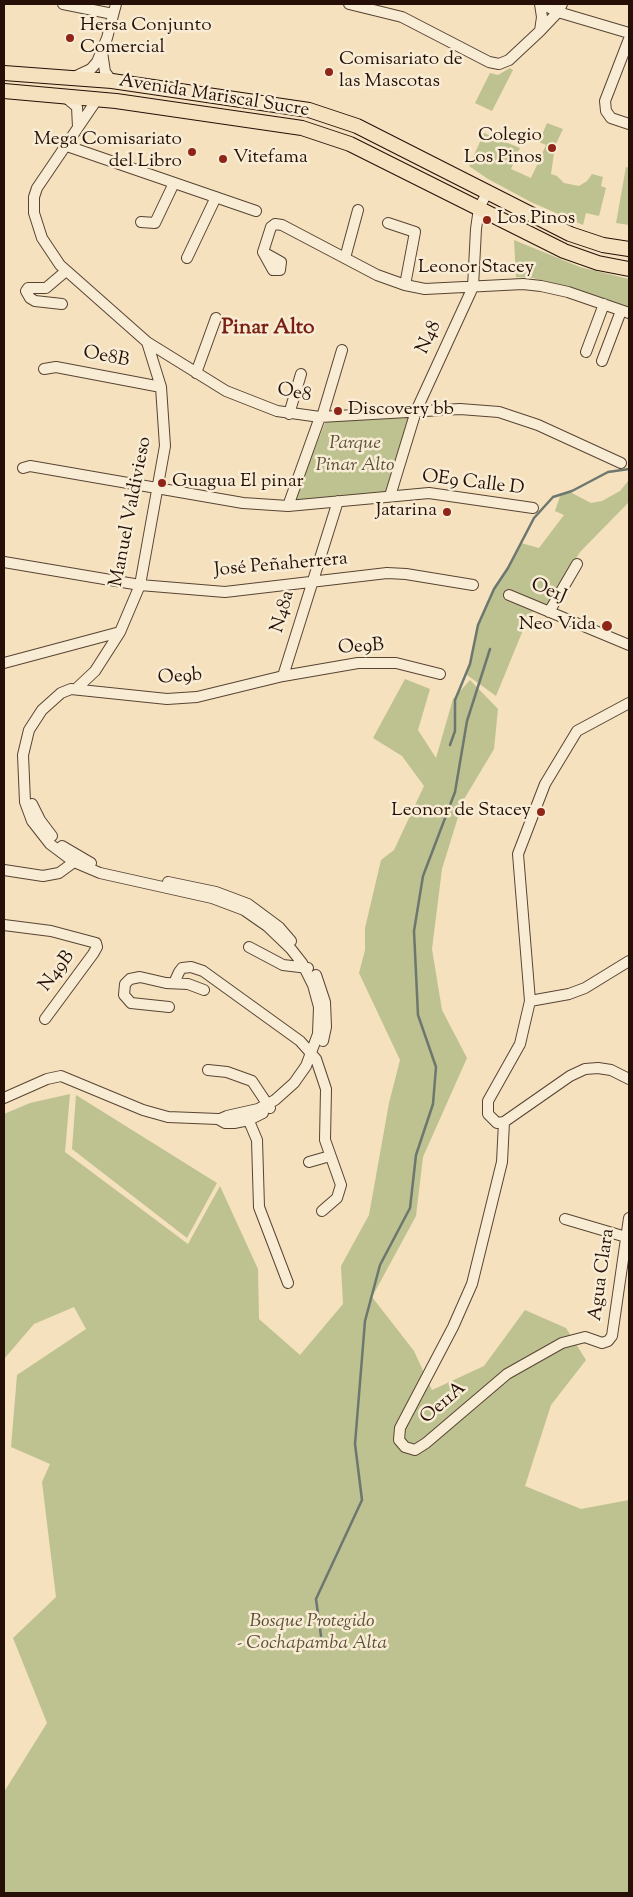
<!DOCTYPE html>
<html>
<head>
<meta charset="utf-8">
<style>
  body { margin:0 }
  #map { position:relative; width:633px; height:1897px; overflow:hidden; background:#f5e1bd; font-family:"Sorts Mill Goudy",serif }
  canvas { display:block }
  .frame { position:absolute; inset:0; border:5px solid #250f07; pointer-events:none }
</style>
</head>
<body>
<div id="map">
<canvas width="633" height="1897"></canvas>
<div class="frame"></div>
</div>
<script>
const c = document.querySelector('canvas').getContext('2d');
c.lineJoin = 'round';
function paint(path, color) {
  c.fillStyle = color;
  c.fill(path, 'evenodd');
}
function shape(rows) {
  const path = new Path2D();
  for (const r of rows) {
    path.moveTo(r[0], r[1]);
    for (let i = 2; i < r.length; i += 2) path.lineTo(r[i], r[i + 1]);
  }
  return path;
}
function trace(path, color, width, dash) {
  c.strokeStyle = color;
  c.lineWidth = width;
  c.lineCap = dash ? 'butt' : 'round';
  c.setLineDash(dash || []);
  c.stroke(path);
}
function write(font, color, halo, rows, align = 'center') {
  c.font = font + ' "Sorts Mill Goudy",serif';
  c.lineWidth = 5;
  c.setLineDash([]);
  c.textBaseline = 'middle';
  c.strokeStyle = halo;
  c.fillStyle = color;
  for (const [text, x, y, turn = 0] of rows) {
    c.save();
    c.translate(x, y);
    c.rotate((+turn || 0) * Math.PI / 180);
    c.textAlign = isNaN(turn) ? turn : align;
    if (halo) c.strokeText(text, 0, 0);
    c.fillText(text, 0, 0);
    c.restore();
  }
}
paint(shape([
  [510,68,513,70,492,111,475,103,490,73,498,75],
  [547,123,563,129,555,146,551,174,557,176,564,183,579,186,587,181,592,174,603,177,601,186,606,188,599,216,586,213,583,225,531,202,488,179,469,166,484,133,520,148,511,169,531,178,546,145,539,142],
  [626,167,629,168,629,225,616,223],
  [514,240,580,267,629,279,629,313,578,290,533,278,516,277],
  [411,414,387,492,292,506,327,418],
  [629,480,629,502,580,552,546,607,530,613,496,696,467,675,478,625,494,589,508,568,521,543,539,548,564,515,555,511,561,493,572,493,591,503,602,501,620,491],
  [405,679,430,689,418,730,436,758,453,699,470,680,498,709,494,749,463,801,442,869,432,949,442,1010,467,1058,423,1157,416,1216,372,1297,414,1351,432,1390,484,1366,525,1310,566,1328,586,1360,551,1405,525,1486,581,1509,629,1500,629,1893,4,1893,4,1792,47,1723,13,1638,56,1597,42,1482,50,1464,11,1447,17,1375,86,1329,74,1307,34,1324,4,1359,4,1114,30,1103,70,1094,65,1152,188,1244,220,1186,258,1269,259,1319,300,1355,343,1304,341,1266,369,1215,389,1103,400,1060,359,973,365,950,365,928,381,860,394,850,424,786,402,756,373,738],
  [76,1095,217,1183,187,1238,72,1149]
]), '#bdc290');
trace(shape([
  [450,745,455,731,455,700,470,664,478,625,494,589,508,568,534,518,553,497,572,491,608,472,629,469],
  [321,1636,316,1599,362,1500,355,1444,365,1321,380,1265,410,1208,416,1155,433,1104,436,1067,418,1015,414,931,423,876,455,792,467,721,490,649]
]), '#6c776f', 2.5);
const minor = shape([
  [63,4,113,14],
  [349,4,402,17,489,62,499,64,509,60,540,31,558,12,562,4],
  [542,4,558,12,629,33],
  [540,31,542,17,540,4],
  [629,39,605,101,606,111,611,118,629,124],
  [102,52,105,72,112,81],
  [74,77,91,69,97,62,107,38,116,4],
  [64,96,77,107,78,127],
  [98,98,37,188,34,197,34,213,42,238,60,265,147,342,226,391,277,411,320,417,460,409,499,412,538,425,621,463],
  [67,146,256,211],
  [141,222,155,223,174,183],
  [388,223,415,232,405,285],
  [263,252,281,262,280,270,273,270,263,252,271,227,275,224,282,225,377,275,405,285,425,289,523,284,541,286,568,292,629,313],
  [187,258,216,197],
  [345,258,358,210],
  [62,304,35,301,30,298,26,291,28,288,46,288,66,271],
  [586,352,604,304],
  [602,361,621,311],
  [44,369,56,367,161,387],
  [196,373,216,318],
  [289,414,301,374],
  [322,417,342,350],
  [23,468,30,466,243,503,288,506,429,493,533,508],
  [390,496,416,411,473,287,476,229,479,208,487,193],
  [288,506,320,417],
  [4,562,140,585,225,592,387,573,406,574,473,585],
  [509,595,629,645],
  [549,612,577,564],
  [4,663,120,632],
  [283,676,338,501],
  [77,688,95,671,120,632,140,585,165,446,161,387,147,342],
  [32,804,40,820,52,836],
  [62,846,91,863],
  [4,870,43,876,59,873,74,862],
  [168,882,216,892,248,904,279,927,291,941],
  [4,925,51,931,96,943,97,947,93,954,45,1019],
  [249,947,283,965,308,968],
  [316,975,325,1002,326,1027,323,1041],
  [174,983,179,972,182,968,191,967,203,971,300,1041,316,1059,326,1089,325,1140,341,1185,337,1198,322,1211],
  [530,1001,569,994,585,988,629,961],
  [169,1007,131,1003,124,995,125,984,130,979,140,977,166,983,188,984,204,990],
  [208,1070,227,1072,252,1081,270,1108],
  [4,1098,47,1079,61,1076,143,1110,168,1117,218,1119,225,1123,234,1123,249,1120,263,1113],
  [246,1114,257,1140,259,1207,288,1283],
  [220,1119,227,1116,258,1109,275,1100,294,1083,306,1066,318,1034,319,1007,313,985,302,963,291,949,267,926,244,910,212,898,100,873,74,862,50,844,32,821,25,802,23,755,29,730,42,710,61,693,71,689,167,699,197,697,283,676,358,663,396,663,440,674],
  [504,1122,502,1162,472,1284,453,1327,400,1428,399,1440,405,1447,415,1450,426,1443,507,1374,562,1343,585,1337,602,1343,608,1341,612,1336,629,1218],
  [504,1122,497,1123,488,1114,488,1101,520,1044,530,1001,518,854,545,784,577,731,629,703],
  [504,1122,570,1076,585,1069,598,1068,611,1070,629,1079],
  [309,1162,330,1156],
  [565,1219,626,1237]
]);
const major = shape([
  [4,73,112,81,309,110,357,126,570,234,603,245,629,249],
  [4,91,116,101,302,128,350,144,564,251,598,263,629,269]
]);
trace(minor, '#594434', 12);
trace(major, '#250f07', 16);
trace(minor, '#f8ecd4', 10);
trace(major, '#f5e1bd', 14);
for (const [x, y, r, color] of [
  [70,38,5,"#8f2418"],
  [329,72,5,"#8f2418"],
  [552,148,5,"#8f2418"],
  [192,152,5,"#8f2418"],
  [223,159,5,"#8f2418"],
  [487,220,5,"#8f2418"],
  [338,411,5,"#8f2418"],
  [162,483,5,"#8f2418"],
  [447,512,5,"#8f2418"],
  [607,626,6,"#8f2418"],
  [541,812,5,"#8f2418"]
]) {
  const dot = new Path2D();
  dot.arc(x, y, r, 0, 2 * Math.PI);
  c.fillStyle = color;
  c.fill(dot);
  trace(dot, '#f8ecd4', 2);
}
write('19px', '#250f07', '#f8ecd4', [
  ["Hersa Conjunto",80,27],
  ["Comercial",80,49],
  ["Comisariato de",339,61],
  ["las Mascotas",339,83],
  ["Colegio",542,137,"right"],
  ["Los Pinos",542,159,"right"],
  ["Mega Comisariato",182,141,"right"],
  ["del Libro",182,163,"right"],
  ["Vitefama",233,159],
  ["Los Pinos",497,220],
  ["Discovery bb",348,411],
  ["Guagua El pinar",172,483],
  ["Jatarina",437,512,"right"],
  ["Neo Vida",596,626,"right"],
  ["Leonor de Stacey",531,812,"right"]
], 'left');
write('19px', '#250f07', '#f8ecd4', [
  ["Avenida Mariscal Sucre",214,97,9],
  ["Leonor Stacey",476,269],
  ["N48",430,338,-65],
  ["Oe8B",106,358,11],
  ["Oe8",294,394,11],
  ["OE9 Calle D",473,484,7],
  ["Manuel Valdivieso",132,512,-79],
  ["José Peñaherrera",281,566,-5],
  ["Oe1J",548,592,23],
  ["N48a",284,612,-74],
  ["Oe9B",361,648,-4],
  ["Oe9b",180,678,-4],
  ["N49B",58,972,-53],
  ["Agua Clara",603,1275,-82],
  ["Oe11A",444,1404,-41]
]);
write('italic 19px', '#5a4e37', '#f8ecd4', [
  ["Parque",355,445],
  ["Pinar Alto",355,467],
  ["Bosque Protegido",312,1623],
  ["- Cochapamba Alta",312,1645]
]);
write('bold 21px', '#7a1f14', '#f8ecd4', [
  ["Pinar Alto",268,329]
]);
</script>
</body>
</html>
